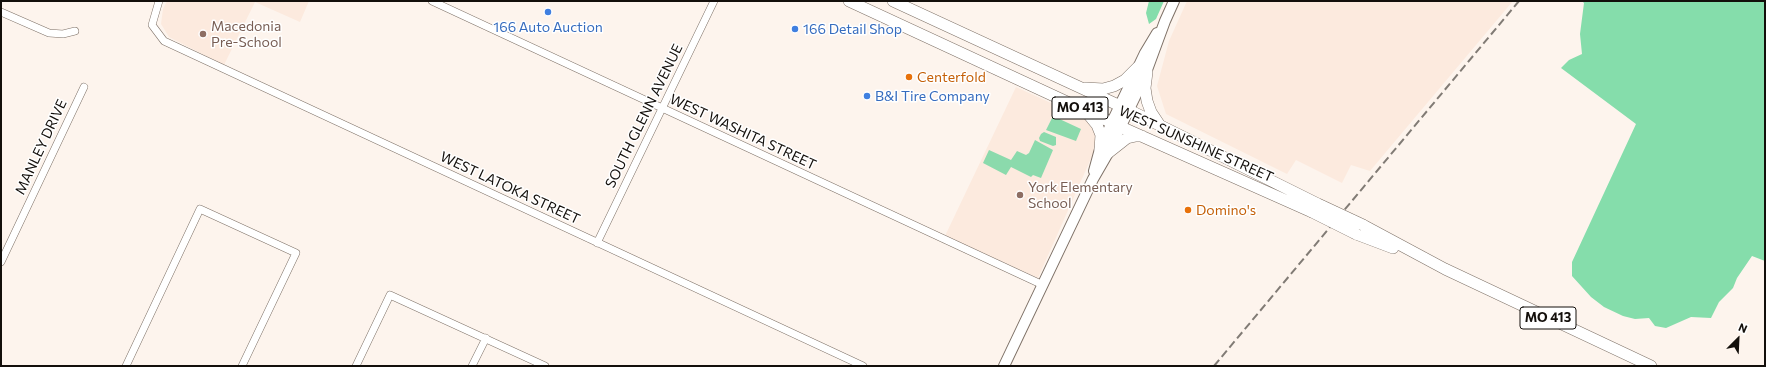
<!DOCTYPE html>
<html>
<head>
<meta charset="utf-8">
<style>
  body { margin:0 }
  #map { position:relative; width:1766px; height:367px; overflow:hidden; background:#fdf4ed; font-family:Commissioner,sans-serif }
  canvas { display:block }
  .frame { position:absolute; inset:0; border:2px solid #130f0b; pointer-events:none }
  .north { position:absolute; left:1718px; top:319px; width:40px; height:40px; -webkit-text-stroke:3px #fff; paint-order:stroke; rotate:24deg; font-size:11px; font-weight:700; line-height:16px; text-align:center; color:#130f0b }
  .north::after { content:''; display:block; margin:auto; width:14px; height:18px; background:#130f0b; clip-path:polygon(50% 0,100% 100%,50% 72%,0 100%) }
</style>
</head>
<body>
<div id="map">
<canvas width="1766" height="367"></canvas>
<div class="frame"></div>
<div class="north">N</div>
</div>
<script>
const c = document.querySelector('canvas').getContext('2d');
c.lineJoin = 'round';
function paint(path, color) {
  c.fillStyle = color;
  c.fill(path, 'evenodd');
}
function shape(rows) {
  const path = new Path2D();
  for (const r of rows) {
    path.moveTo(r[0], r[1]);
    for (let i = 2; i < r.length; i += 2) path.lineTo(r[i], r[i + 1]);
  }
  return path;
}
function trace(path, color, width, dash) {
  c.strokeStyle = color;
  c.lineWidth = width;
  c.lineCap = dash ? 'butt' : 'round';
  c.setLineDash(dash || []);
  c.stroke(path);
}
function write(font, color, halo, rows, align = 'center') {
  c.font = font + ' Commissioner,sans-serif';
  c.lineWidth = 3;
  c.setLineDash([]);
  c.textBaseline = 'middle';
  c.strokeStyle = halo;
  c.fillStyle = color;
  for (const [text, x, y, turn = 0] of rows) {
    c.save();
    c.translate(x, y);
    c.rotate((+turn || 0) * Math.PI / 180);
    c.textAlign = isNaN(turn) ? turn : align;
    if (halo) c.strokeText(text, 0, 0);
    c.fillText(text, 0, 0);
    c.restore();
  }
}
paint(shape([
  [167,1,309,1,300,22,255,2,224,65,169,37,161,24,163,9],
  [1187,1,1513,1,1370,171,1351,165,1342,183,1296,160,1287,174,1166,114,1157,86,1169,41],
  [1016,87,1084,118,1092,128,1097,139,1093,154,1038,278,945,236]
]), '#fceade');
paint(shape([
  [1053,116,1081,129,1076,141,1046,130],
  [1044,132,1056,137,1056,145,1053,146,1040,141,1039,138,1041,134],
  [1035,140,1053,150,1041,178,1033,175,1031,177,1011,167,1006,175,983,163,989,150,1011,160,1017,151,1026,155,1029,153]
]), '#8bdaac');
paint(shape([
  [1149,1,1164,1,1156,19,1149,24,1146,13],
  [1582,1,1765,1,1765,261,1752,256,1737,278,1733,288,1719,302,1711,318,1691,317,1666,328,1655,326,1649,318,1635,319,1623,316,1604,307,1591,297,1572,276,1572,262,1636,124,1561,68,1569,60,1582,54,1580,34,1584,3]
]), '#85ddab');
const street = shape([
  [159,1,152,25,164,41,863,366],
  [432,1,1043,285],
  [1,12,49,33,63,34,75,31],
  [597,243,714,1],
  [1,262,84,87],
  [126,366,200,209,296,253,242,366],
  [356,366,390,295,545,366],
  [472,366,486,338]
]);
const secondary = shape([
  [1094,171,1100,149,1112,122,1145,53,1157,33],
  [1004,366,1093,179,1108,153,1144,78,1165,21,1174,1]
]);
const primary = shape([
  [849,1,1121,127,1312,212],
  [893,1,1129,110,1318,204],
  [1147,72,1145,88,1147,101,1151,112,1159,124],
  [1086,88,1103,89,1114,86,1125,80,1138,67],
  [1088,114,1097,125,1101,135,1100,149],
  [1108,153,1127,138,1136,136,1142,136],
  [1363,225,1445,269,1651,366],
  [1356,234,1393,248]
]);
trace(street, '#7d7066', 8);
trace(secondary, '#7d7066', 12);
trace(primary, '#7d7066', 12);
trace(street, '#fff', 7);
trace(secondary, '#fff', 10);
trace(primary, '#fff', 11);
trace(shape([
  [1214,366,1519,1]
]), '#817b75', 2, [8, 4]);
const primaryBridge = shape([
  [1318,204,1363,225],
  [1312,212,1356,234]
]);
trace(primaryBridge, '#7d7066', 12, []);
trace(primaryBridge, '#fff', 11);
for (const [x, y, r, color] of [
  [548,12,4,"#3f7fe0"],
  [795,29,4,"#3f7fe0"],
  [203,34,4,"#8d6e63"],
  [909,77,4,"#e8710a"],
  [867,96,4,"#3f7fe0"],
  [1020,195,4,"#8d6e63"],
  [1188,210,4,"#e8710a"]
]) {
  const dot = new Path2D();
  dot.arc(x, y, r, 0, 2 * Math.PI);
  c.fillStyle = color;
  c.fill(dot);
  trace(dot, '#fff', 1.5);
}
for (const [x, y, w] of [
  [1080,108,56],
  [1548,318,56]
]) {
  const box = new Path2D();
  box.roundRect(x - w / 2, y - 11, w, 22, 3);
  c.fillStyle = '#fff';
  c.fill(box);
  trace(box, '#130f0b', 1);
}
write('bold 13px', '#130f0b', null, [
  ["MO 413",1080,108],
  ["MO 413",1548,318]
]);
write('14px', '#785e54', '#fff', [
  ["Macedonia",211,26],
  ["Pre-School",211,42],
  ["York Elementary",1028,187],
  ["School",1028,203]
], 'left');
write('14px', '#366cbe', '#fff', [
  ["166 Auto Auction",548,27,"center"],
  ["166 Detail Shop",803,29],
  ["B&I Tire Company",875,96]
], 'left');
write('14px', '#c56008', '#fff', [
  ["Centerfold",917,77],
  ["Domino's",1196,210]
], 'left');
write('14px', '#130f0b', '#fff', [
  ["SOUTH GLENN AVENUE",644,116,-64],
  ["WEST WASHITA STREET",743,132,25],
  ["WEST SUNSHINE STREET",1196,144,24],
  ["MANLEY DRIVE",41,147,-65],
  ["WEST LATOKA STREET",510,188,25]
]);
</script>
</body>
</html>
